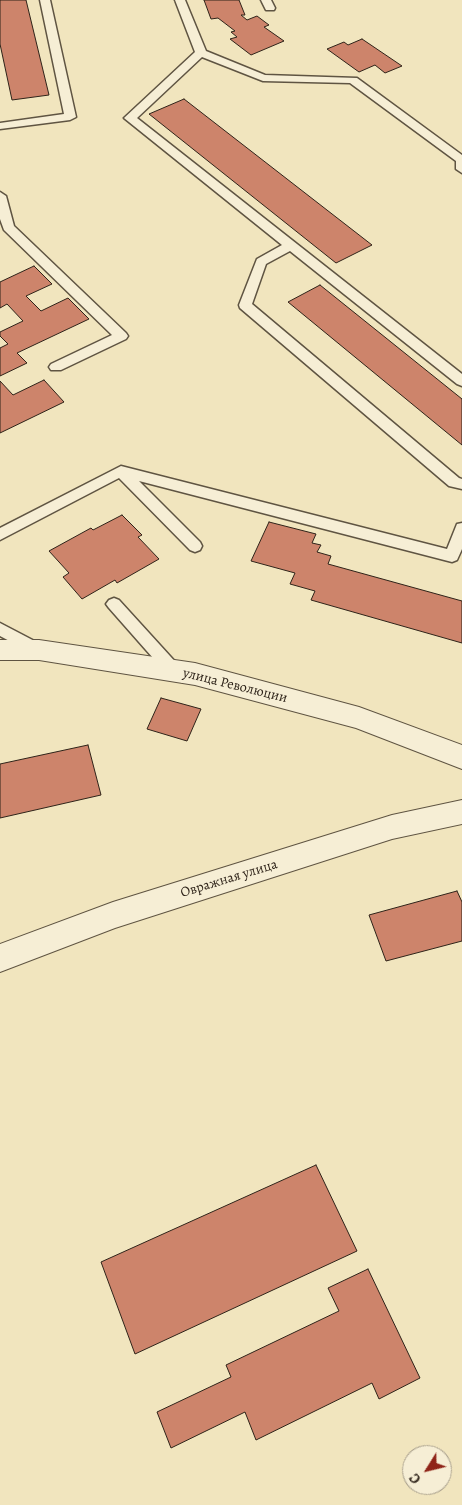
<!DOCTYPE html>
<html>
<head>
<meta charset="utf-8">
<style>
  body { margin:0 }
  #map { position:relative; width:462px; height:1505px; overflow:hidden; background:#f1e5be; font-family:Alegreya,serif }
  canvas { display:block }
  .north { position:absolute; left:402px; top:1445px; width:50px; height:50px; box-sizing:border-box; background:#f6eed5; border:1px solid #a69d8a; border-radius:50%; rotate:234deg; font-size:14px; font-weight:700; line-height:20px; text-align:center; color:#2e2319 }
  .north::after { content:''; display:block; margin:auto; width:18px; height:22px; background:#8f2418; clip-path:polygon(50% 0,100% 100%,50% 72%,0 100%) }
</style>
</head>
<body>
<div id="map">
<canvas width="462" height="1505"></canvas>
<div class="north">С</div>
</div>
<script>
const c = document.querySelector('canvas').getContext('2d');
c.lineJoin = 'round';
function paint(path, color) {
  c.fillStyle = color;
  c.fill(path, 'evenodd');
}
function shape(rows) {
  const path = new Path2D();
  for (const r of rows) {
    path.moveTo(r[0], r[1]);
    for (let i = 2; i < r.length; i += 2) path.lineTo(r[i], r[i + 1]);
  }
  return path;
}
function trace(path, color, width, dash) {
  c.strokeStyle = color;
  c.lineWidth = width;
  c.lineCap = dash ? 'butt' : 'round';
  c.setLineDash(dash || []);
  c.stroke(path);
}
function write(font, color, halo, rows, align = 'center') {
  c.font = font + ' Alegreya,serif';
  c.lineWidth = 5;
  c.setLineDash([]);
  c.textBaseline = 'middle';
  c.strokeStyle = halo;
  c.fillStyle = color;
  for (const [text, x, y, turn = 0] of rows) {
    c.save();
    c.translate(x, y);
    c.rotate((+turn || 0) * Math.PI / 180);
    c.textAlign = isNaN(turn) ? turn : align;
    if (halo) c.strokeText(text, 0, 0);
    c.fillText(text, 0, 0);
    c.restore();
  }
}
const building = shape([
  [0,0,26,0,49,95,12,100,0,44,0,0],
  [204,0,239,0,245,15,241,15,247,20,257,16,269,25,264,27,284,41,251,55,230,39,237,37,231,32,235,31,218,18,211,19,204,0],
  [362,39,402,66,385,73,375,65,359,72,327,49,344,42,348,45,362,39],
  [184,99,372,245,336,263,149,114,184,99],
  [34,266,52,284,26,296,41,311,68,298,89,319,17,353,27,363,0,376,0,348,8,344,0,336,0,332,23,321,7,304,0,308,0,282,34,266],
  [320,285,462,399,462,445,288,302,320,285],
  [44,380,64,402,0,433,0,381,13,395,44,380],
  [122,515,142,535,138,537,159,559,117,583,115,580,82,599,63,577,69,573,49,551,91,528,93,530,122,515],
  [269,522,316,534,312,543,321,545,317,552,331,556,328,564,462,601,462,643,311,600,315,591,290,584,295,573,251,561,269,522],
  [161,698,201,709,187,741,147,729,161,698],
  [88,745,101,795,0,818,0,764,88,745],
  [457,891,462,902,462,941,386,961,369,915,457,891],
  [316,1165,357,1251,135,1354,101,1262,316,1165],
  [368,1269,420,1378,379,1399,372,1383,256,1440,245,1412,171,1448,157,1412,231,1377,226,1365,339,1311,328,1288,368,1269]
]);
paint(building, '#cd846b');
trace(building, '#2e2319', 1);
const lane = shape([
  [40,0,50,0,76,117,70,120,0,129,0,123,64,114,40,0],
  [175,0,185,0,206,51,265,75,357,78,462,155,462,173,456,169,456,161,350,83,263,81,202,57,137,118,462,374,462,386,457,384,290,251,266,264,252,304,459,478,462,479,462,489,449,486,240,308,239,305,257,259,282,245,124,118,195,52,175,0],
  [261,0,271,0,275,8,274,10,266,10,261,0],
  [0,192,6,196,14,226,126,333,128,336,126,339,61,370,51,370,49,367,51,364,112,335,4,230,0,219,0,192],
  [121,466,447,549,457,524,462,523,462,549,457,560,452,562,139,481,200,542,202,546,200,550,195,552,190,550,119,478,0,540,0,528,121,466],
  [114,598,119,600,180,667,182,671,180,675,174,677,168,675,109,608,106,604,109,600,114,598],
  [0,623,44,646,47,650,44,654,39,656,34,654,0,636,0,623]
]);
const street = shape([
  [0,640,39,640,195,663,359,707,462,745,462,769,356,728,195,685,39,660,0,660,0,640],
  [462,800,462,824,392,839,115,928,0,972,0,944,113,902,392,815,462,800]
]);
trace(lane, '#5f5442', 3);
trace(street, '#5f5442', 2);
paint(lane, '#f6eed5');
paint(street, '#f6eed5');
write('14px', '#2e2319', '#f6eed5', [
  ["улица Революции",235,686,14],
  ["Овражная улица",229,879,-17]
]);
</script>
</body>
</html>
